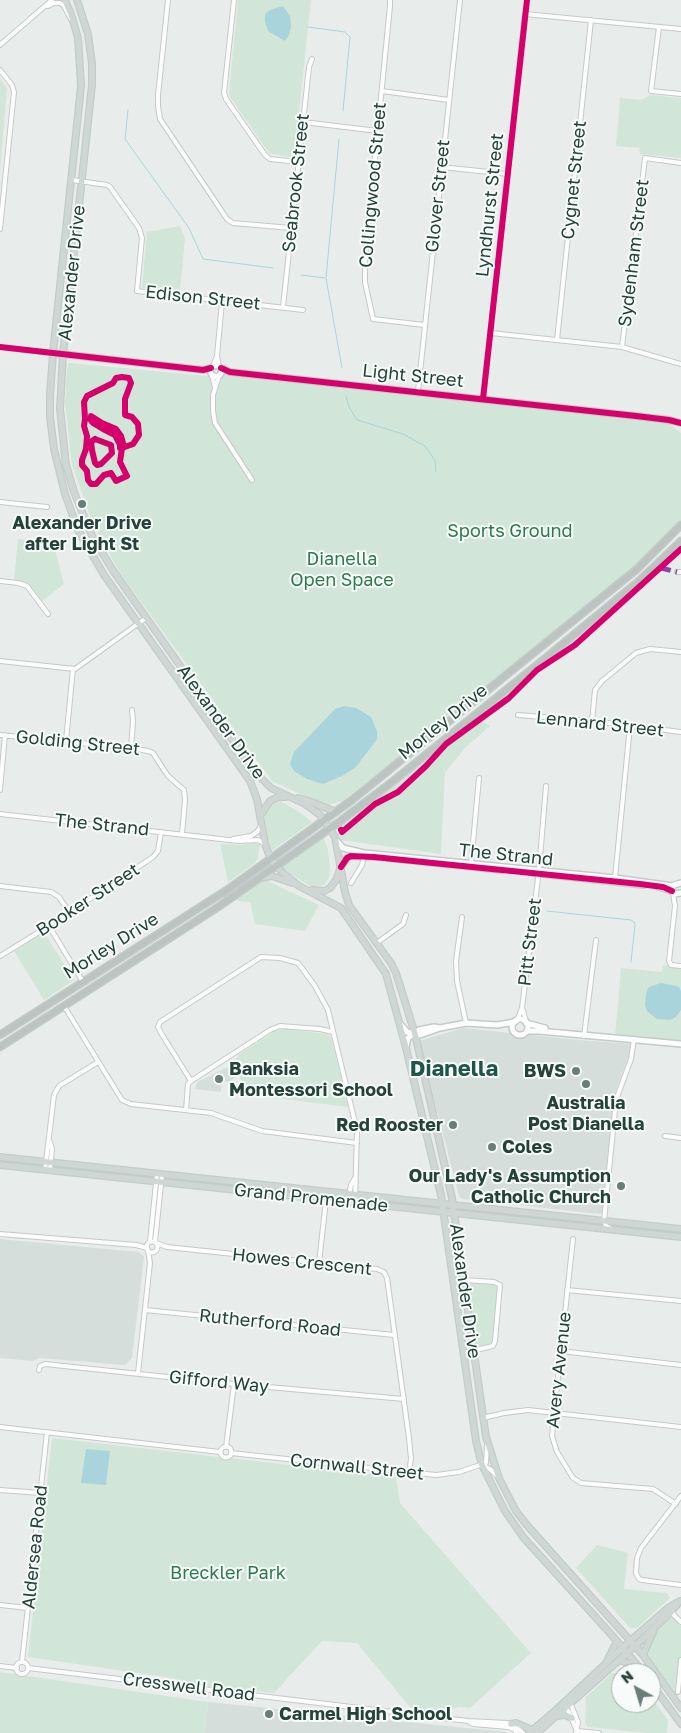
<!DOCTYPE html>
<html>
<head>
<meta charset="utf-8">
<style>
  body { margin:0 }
  #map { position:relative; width:681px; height:1733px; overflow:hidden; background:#e8edeb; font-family:"Golos Text",sans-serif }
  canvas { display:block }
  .north { position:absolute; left:611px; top:1663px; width:50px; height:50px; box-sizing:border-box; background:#f7fbf9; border:1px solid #a3b1ad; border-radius:50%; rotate:321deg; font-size:14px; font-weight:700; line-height:20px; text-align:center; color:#24423a }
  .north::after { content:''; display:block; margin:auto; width:18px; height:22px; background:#697e78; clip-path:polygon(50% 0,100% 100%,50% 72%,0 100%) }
</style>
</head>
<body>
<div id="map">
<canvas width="681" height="1733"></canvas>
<div class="north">N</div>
</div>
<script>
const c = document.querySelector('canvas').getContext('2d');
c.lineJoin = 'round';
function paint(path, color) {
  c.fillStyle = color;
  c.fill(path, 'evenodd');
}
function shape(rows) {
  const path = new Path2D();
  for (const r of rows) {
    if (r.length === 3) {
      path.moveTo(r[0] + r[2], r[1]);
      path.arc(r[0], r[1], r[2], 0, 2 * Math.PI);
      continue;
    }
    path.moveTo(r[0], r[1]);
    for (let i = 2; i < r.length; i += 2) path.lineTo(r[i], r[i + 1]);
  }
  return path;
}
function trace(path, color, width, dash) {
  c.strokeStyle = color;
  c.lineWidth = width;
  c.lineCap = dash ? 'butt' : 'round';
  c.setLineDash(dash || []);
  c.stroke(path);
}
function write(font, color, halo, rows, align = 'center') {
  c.font = font + ' "Golos Text",sans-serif';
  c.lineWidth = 4;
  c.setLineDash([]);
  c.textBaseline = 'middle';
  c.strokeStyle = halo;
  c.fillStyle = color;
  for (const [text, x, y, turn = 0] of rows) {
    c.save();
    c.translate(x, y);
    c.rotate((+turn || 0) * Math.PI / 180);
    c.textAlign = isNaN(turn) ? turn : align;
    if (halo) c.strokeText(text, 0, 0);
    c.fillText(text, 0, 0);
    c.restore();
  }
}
paint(shape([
  [463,1028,579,1040,633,1044,613,1099,613,1124,605,1209,600,1214,462,1199,459,1196,419,1041],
  [230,1066,237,1076,229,1082,221,1081,221,1092,195,1089,197,1082],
  [0,1239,139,1252,144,1257,132,1358,125,1365,39,1358,33,1361,0,1358],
  [208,1702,507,1732,508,1733,205,1733]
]), '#d6dedb');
paint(shape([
  [238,0,311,0,294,158,269,153,230,97,229,93],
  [0,79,7,88,0,172],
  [650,95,681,98,681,158,640,154,639,148,616,146,620,98,641,100],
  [180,226,185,238,180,292,142,288,147,232],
  [69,363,208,376,221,374,668,423,681,433,681,521,634,567,499,677,344,800,329,805,320,803,272,781,120,573,93,524,72,465,65,404,67,369],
  [18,539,53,543,64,584,41,602,25,583,14,580],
  [477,719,490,726,465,748,445,773,441,854,341,840,338,828],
  [280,801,298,811,312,822,271,851,268,844,264,813,268,805,273,802],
  [324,838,328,850,330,867,329,878,324,885,318,887,310,886,292,875,282,867],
  [253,843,260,844,258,858,255,863,228,882,220,844,241,845],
  [263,880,267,881,319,905,305,931,255,924,250,902,238,901,236,898],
  [44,932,74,980,44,1000,14,951],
  [663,965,681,966,681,1044,615,1037,621,968,662,972],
  [285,1029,327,1034,331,1037,348,1107,251,1095,231,1064,240,1054,275,1031],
  [464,1280,494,1282,500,1285,493,1346,473,1350],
  [52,1438,396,1477,400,1503,531,1653,470,1708,460,1707,421,1715,410,1707,357,1643,322,1641,274,1693,202,1686,166,1677,28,1657],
  [597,1545,628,1553,624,1589,667,1593,670,1598,637,1628,630,1628,576,1568],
  [671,1612,681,1622,681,1660,677,1703,635,1646],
  [0,1672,208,1702,205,1733,0,1733],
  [612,1673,621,1674,621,1703,651,1703,651,1697,668,1720,667,1733,648,1733,588,1727,585,1724,586,1697]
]), '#d1e6d8');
paint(shape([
  [283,6,290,16,291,27,289,35,285,41,268,31,265,21,265,14,270,10],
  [344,706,356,708,371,717,377,731,377,739,356,767,342,776,323,784,307,779,294,771,290,764,294,752,335,709],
  [661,983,672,985,679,987,681,991,681,1010,676,1017,670,1020,657,1019,647,1011,645,1005,646,993,649,987],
  [86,1449,110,1451,106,1485,81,1483]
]), '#a9d4db');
trace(shape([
  [308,27,345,32,350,37,343,111],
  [128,110,125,139,189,228,203,259,273,268],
  [339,139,326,278,342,368],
  [301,275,325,278],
  [346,396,349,407,357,420,403,434,425,446,435,460,436,472],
  [547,911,631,920,634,922,635,925,631,962]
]), '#a9d4db', 1);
const street = shape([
  [168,0,158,95,158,106,160,119,227,219,233,223,291,228],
  [234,0,224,93,226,99,265,155,270,159,298,162],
  [390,0,390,6,365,258,365,282,373,319,424,325],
  [48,6,54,3,60,3,64,6,71,19],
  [659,27,651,91,681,94],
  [0,45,52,0],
  [0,70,12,85,14,92,0,229],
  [382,91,449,100],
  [303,122,378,131],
  [441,167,508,174],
  [72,180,107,185,110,187,139,228,142,238,137,291,303,310],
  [283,307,309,67,312,59],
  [491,333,622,347,681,364],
  [557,340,591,20],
  [0,347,53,353],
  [622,347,645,158,681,163],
  [213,366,217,356],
  [219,367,217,356,222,302],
  [212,376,215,387],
  [219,376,213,395,213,411,215,423,252,480],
  [418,391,460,0],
  [483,399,525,14,681,29],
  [0,502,47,507],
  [677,572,681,572],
  [0,581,18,583,27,586,48,614],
  [0,661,75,669,146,618],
  [518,715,592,721,681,732],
  [592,721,595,690,602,681,636,653,650,649,681,652],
  [0,735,131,748,148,751,153,753,168,776,184,790,185,800,182,834],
  [66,741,73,669],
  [131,748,133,721,132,710],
  [0,790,5,735],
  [0,814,238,841,258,840,265,844],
  [233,839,251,836,257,832,261,826],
  [471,864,479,778],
  [615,878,630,726],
  [351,883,362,865,364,856],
  [0,886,51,892,59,897,69,912],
  [673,893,675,906,669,961,671,965,681,966],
  [462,917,456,961,457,981,466,1023],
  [49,926,83,982],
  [378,942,403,924,406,915],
  [0,956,49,926,153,857,158,851,161,832],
  [64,1006,122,1100,131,1104,211,1113,262,1131,357,1143],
  [523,1010,526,1022],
  [517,1021,522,1008,539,870,546,786],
  [584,1036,596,940],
  [191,1081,270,1030,280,1026,320,1029,333,1032],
  [186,1110,188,1084,191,1081,161,1033,158,1027,160,1022,261,957,280,958,298,963,315,986,328,1010,357,1131,355,1203],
  [665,1136,681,1138],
  [50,1142,52,1149,50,1171],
  [45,1170,54,1095,59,1086,98,1062],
  [348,1202,351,1185,355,1178],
  [610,1228,606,1226,604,1221,616,1100,631,1059,634,1039],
  [0,1234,136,1245,147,1248],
  [573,1239,554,1414,552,1436,557,1452,573,1478,581,1483,653,1489,676,1504],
  [150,1241,157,1174],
  [152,1247,5.5],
  [155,1242,162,1175],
  [156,1243,167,1247,377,1269,384,1272,387,1278,409,1438,411,1459,409,1472],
  [319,1263,326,1200],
  [567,1290,681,1301],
  [145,1310,394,1335],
  [561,1351,681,1365],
  [463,1353,493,1346,495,1341,500,1285,494,1282,464,1280],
  [39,1370,40,1366,45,1364,234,1384,404,1399],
  [138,1373,150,1263,148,1250],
  [483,1418,504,1413,528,1410,681,1427],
  [0,1427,220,1452],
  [226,1452,5.5],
  [226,1447,234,1384],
  [231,1453,436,1475,459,1472,486,1463,487,1445],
  [482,1465,490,1469,496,1475],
  [0,1490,41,1493],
  [681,1496,641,1548,637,1558,636,1573,639,1579,642,1580,681,1585],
  [0,1605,28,1608],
  [671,1612,681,1622],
  [22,1662,47,1432],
  [22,1668,6],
  [0,1666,17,1668],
  [28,1668,468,1721,507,1723,515,1726,523,1733],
  [678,1692,681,1660],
  [570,1702,578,1722,576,1733],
  [565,1706,569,1712,576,1729],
  [468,1721,473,1724,508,1727,514,1729,517,1733],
  [577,1731,599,1733]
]);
const secondary = shape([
  [53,353,203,370,211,368],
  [216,371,5.5],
  [221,368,230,372,636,416,669,420,681,423],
  [336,840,343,848,364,853,615,878,673,886],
  [388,858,502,870],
  [341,867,347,858,351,856,377,857],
  [533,873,644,885],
  [681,883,674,885,671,889,675,894,681,893],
  [659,887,672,891],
  [520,1027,8],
  [526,1023,545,1028],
  [401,1025,407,1032,420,1035,440,1028,466,1023,497,1025,515,1022],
  [527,1031,539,1031,681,1044],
  [406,1047,408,1038,419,1030,434,1027,440,1028]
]);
const primary = shape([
  [65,0,71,14,78,38,81,86,53,353,50,395,50,417,54,449,65,494,78,530,104,575,250,781,257,799,265,844,271,860,283,873,299,886,341,908,386,974,406,1048,441,1195,476,1441,482,1465,505,1511,523,1537,617,1641,644,1673],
  [77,0,88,34,92,64,92,85,63,354,60,409,66,465,74,492,92,536,114,572,255,772,271,788,305,804,320,815,335,837,345,892,349,905,391,963,396,973,415,1034,452,1198,486,1437,499,1478,516,1511,526,1524,643,1655,681,1708],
  [298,798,309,801,336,812],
  [260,816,270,801,278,797,286,797],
  [260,878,272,876,292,883],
  [312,890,324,891,330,888,336,880,340,869],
  [0,1157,681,1229],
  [0,1165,681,1237],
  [643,1655,654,1630],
  [619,1660,628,1663,640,1673],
  [607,1661,617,1641],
  [651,1683,681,1724],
  [557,1716,565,1715,572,1718],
  [511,1724,516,1723,532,1730],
  [529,1733,556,1710,630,1641,668,1608,680,1601],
  [537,1733,635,1646,671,1612,677,1605]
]);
const highway = shape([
  [0,1035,230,888,352,800,637,569,681,525],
  [0,1047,218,907,339,822,392,782,542,661,639,581,681,541]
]);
trace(street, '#c5cac8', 6);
trace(secondary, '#c3cbc8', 8);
trace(primary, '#c3ccc9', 8);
trace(highway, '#c3ccc9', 9);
trace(street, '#fcfcfc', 4);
trace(secondary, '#fcfcfc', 5);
trace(primary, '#cfd7d5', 5.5);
trace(highway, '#bcc4c2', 6);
trace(shape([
  [661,568,677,572]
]), '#8e44ad', 5, [10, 5]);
trace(shape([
  [0,347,203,370,211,368],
  [221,368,230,372,636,416,669,420,681,423],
  [122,377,129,378,131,383,125,399,125,415,132,417,138,424,139,435,133,444,122,448,120,462,127,476,116,481,111,473,104,475,96,484,91,484,88,480,87,471,82,465,82,460,86,449,87,436,84,426,85,419,84,402,87,396,113,383,116,378,122,377],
  [483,399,527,0],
  [95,439,111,445,112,453,101,464,97,465,95,463,92,450,91,442,95,439],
  [120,448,120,445,115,435,103,429,93,423,90,419,91,416,102,423,116,429,121,436,123,443],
  [341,830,342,832,375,804,398,792,426,766,446,744,509,698,537,670,575,645,681,549],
  [341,867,347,858,351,856,374,857,640,884,663,887,672,891]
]), '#d6006c', 6);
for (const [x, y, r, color] of [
  [82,504,5,"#697e78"],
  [576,1071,5,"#697e78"],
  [219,1079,5,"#697e78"],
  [586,1084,5,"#697e78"],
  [453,1125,5,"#697e78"],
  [492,1147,5,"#697e78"],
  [621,1186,5,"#697e78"],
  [269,1714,5,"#697e78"]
]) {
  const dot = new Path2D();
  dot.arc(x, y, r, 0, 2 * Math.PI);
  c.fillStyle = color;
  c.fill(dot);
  trace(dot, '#f7fbf9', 2);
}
write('18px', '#24423a', '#f7fbf9', [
  ["Cygnet Street",574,180,-84],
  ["Seabrook Street",296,183,-84],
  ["Collingwood Street",373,185,-85],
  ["Glover Street",438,196,-84],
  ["Lyndhurst Street",490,205,-84],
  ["Sydenham Street",634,253,-83],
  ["Alexander Drive",72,273,-84],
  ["Edison Street",203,298,6],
  ["Light Street",413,376,6],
  ["Alexander Drive",221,722,54],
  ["Morley Drive",443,722,-39],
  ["Lennard Street",600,724,6],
  ["Golding Street",78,743,6],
  ["The Strand",102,825,6],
  ["The Strand",506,855,6],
  ["Booker Street",88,900,-33],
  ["Pitt Street",530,942,-83],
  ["Morley Drive",111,946,-32],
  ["Grand Promenade",311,1198,6],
  ["Howes Crescent",302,1262,6],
  ["Alexander Drive",465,1291,82],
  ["Rutherford Road",270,1323,6],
  ["Avery Avenue",559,1370,-84],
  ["Gifford Way",219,1382,6],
  ["Cornwall Street",357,1467,6],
  ["Aldersea Road",35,1547,-84],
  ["Cresswell Road",189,1687,7]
]);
write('bold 18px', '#24423a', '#f7fbf9', [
  ["Alexander Drive",82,523,"center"],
  ["after Light St",82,544,"center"],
  ["Banksia",229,1069],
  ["Montessori School",229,1090],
  ["BWS",566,1071,"right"],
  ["Australia",586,1103,"center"],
  ["Post Dianella",586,1124,"center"],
  ["Red Rooster",443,1125,"right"],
  ["Coles",502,1147],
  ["Our Lady's Assumption",611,1176,"right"],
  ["Catholic Church",611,1197,"right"],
  ["Carmel High School",279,1714]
], 'left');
write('18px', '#2d7a4b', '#f7fbf9', [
  ["Sports Ground",510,531],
  ["Dianella",342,559],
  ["Open Space",342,580],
  ["Breckler Park",228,1573]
]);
write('bold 22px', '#1f5548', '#f7fbf9', [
  ["Dianella",454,1069]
]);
</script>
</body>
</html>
